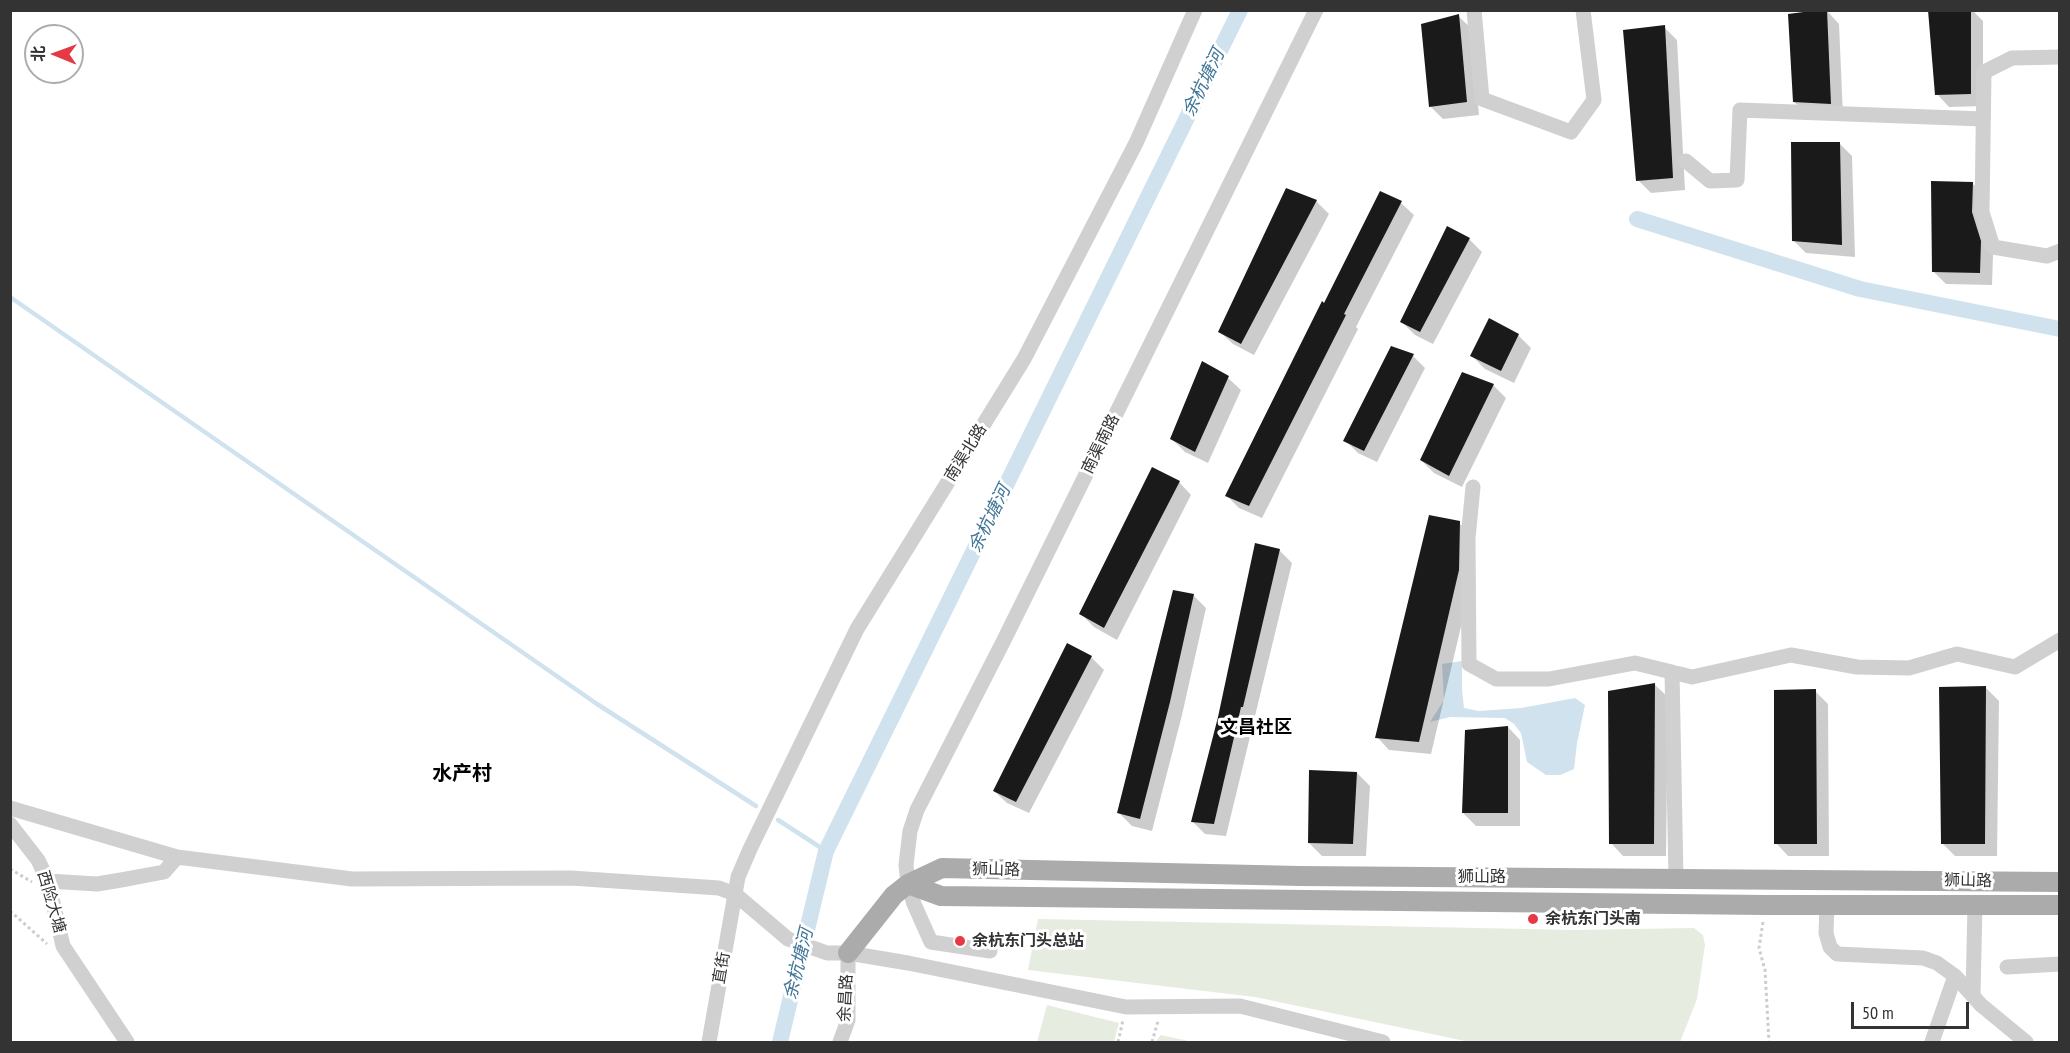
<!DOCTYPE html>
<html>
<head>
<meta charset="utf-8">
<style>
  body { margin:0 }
  #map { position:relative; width:2070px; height:1053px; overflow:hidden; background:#fff; font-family:"PT Sans Narrow","Noto Sans SC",sans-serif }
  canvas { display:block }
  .frame { position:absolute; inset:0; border:12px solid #333; pointer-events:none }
  .north { position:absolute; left:24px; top:24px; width:60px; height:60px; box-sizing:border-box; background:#fff; border:2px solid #adadad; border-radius:50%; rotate:271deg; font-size:16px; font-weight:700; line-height:24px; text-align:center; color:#333 }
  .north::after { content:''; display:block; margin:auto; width:21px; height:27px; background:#e63946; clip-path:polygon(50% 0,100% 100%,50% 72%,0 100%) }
  .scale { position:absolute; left:1851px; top:1002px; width:118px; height:27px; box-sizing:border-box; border:3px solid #333; border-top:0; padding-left:8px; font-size:18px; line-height:21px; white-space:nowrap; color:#333; -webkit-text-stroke:4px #fff; paint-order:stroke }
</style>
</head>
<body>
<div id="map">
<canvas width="2070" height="1053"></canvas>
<div class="frame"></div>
<div class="north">北</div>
<div class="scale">50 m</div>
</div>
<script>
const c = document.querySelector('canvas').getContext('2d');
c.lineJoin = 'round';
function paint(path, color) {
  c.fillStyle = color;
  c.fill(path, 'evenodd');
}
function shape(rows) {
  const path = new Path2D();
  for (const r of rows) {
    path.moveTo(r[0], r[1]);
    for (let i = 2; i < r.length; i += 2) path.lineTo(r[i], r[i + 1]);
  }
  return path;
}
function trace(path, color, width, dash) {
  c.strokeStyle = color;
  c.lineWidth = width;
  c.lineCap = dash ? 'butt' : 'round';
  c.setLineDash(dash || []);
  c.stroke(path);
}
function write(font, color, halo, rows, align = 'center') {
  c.font = font + ' "PT Sans Narrow","Noto Sans SC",sans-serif';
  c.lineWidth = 6;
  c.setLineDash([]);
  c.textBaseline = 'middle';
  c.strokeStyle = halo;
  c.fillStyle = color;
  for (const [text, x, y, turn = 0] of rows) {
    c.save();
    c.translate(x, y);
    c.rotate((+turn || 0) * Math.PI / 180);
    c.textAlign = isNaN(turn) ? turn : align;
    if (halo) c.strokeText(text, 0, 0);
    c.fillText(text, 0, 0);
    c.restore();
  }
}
paint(shape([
  [1038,919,1574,930,1694,928,1703,935,1705,945,1697,999,1680,1042,1470,1042,1255,997,1028,970],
  [1047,1005,1119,1023,1114,1042,1037,1042],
  [1161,1035,1193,1042,1155,1042]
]), '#e6ecdf');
paint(shape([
  [1462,661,1462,690,1464,708,1479,711,1521,708,1575,698,1585,705,1577,743,1574,769,1560,775,1546,775,1527,762,1521,733,1514,724,1505,718,1450,717,1430,722,1444,700,1442,664]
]), '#cfe2ee');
paint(shape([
  [1948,10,1972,10,1983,21,1983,106,1949,107,1937,94],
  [1827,11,1839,24,1843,116,1807,114,1794,102],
  [1458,16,1471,28,1479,115,1443,119,1430,106],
  [1664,27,1677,40,1685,190,1651,193,1638,180],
  [1839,143,1852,156,1855,257,1806,253,1794,241],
  [1972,183,1985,196,1984,226,1993,255,1992,285,1946,284,1933,271],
  [1381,193,1401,203,1414,215,1356,327,1358,329,1262,518,1239,508,1227,496],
  [1316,201,1329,214,1254,355,1233,344,1220,332],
  [1469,239,1482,252,1433,344,1415,335,1402,322],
  [1518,335,1531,348,1514,383,1485,369,1472,356],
  [1413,356,1425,368,1377,462,1358,453,1345,440],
  [1463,374,1493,385,1506,398,1462,487,1434,473,1421,460],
  [1228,378,1241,390,1208,463,1185,452,1172,439],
  [1179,482,1191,495,1117,640,1094,627,1081,614],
  [1459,523,1472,536,1471,584,1431,754,1389,750,1377,737],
  [1279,550,1292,563,1226,836,1205,834,1192,821],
  [1193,595,1206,608,1182,715,1152,831,1132,826,1119,813],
  [1091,657,1104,670,1029,813,1007,803,994,791],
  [1655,685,1668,697,1666,856,1623,856,1611,843],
  [1986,688,1999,701,1997,856,1955,856,1942,843],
  [1815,691,1828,704,1829,856,1788,856,1776,843],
  [1508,727,1520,740,1520,826,1476,826,1463,813],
  [1357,773,1370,786,1366,856,1322,856,1309,843]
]), '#0003');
trace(shape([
  [10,297,597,704,756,806],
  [778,820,826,851]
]), '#cfe2ee', 4.5);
trace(shape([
  [1637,219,1860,289,2060,329],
  [780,1042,826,851,1240,10]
]), '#cfe2ee', 16);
paint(shape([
  [1819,10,1827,10,1831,104,1793,102,1788,14],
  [1928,10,1971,10,1971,94,1935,95],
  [1459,14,1467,102,1429,107,1421,24],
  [1665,25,1673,178,1636,181,1623,30],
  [1791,142,1840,142,1842,245,1792,241],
  [1931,181,1973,182,1972,212,1981,241,1980,273,1932,272],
  [1286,188,1317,200,1241,344,1218,332],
  [1380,191,1402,201,1344,314,1346,315,1249,506,1225,496,1322,301,1324,303],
  [1447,226,1470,238,1420,332,1400,322],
  [1489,318,1519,334,1501,371,1470,356],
  [1391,346,1414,354,1364,451,1343,441],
  [1202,361,1229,376,1195,452,1170,439],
  [1462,372,1494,384,1449,476,1420,460],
  [1152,467,1180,481,1104,628,1079,614],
  [1429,515,1460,521,1459,570,1419,742,1375,738],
  [1255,543,1280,549,1243,707,1241,707,1214,824,1191,822,1218,717],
  [1173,590,1194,594,1170,702,1140,819,1117,813],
  [1067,643,1092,656,1016,802,993,791],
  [1655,683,1654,844,1609,844,1608,691],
  [1986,686,1985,844,1941,844,1939,687],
  [1816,689,1817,844,1774,844,1774,690],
  [1508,726,1508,813,1462,813,1465,730],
  [1309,770,1357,772,1353,844,1308,843]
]), '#1a1a1a');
trace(shape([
  [10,869,32,882],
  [10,911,47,944],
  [1763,922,1759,948,1765,970,1769,1042],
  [1118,1042,1123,1020],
  [1152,1042,1158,1021]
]), '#cdcdcd', 3, [3, 3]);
trace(shape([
  [1474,10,1482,99,1571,132,1594,100,1583,10],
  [2060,57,2012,58,1984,72,1982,212,1993,247,2047,256,2060,251],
  [1686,161,1710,181,1737,180,1740,110,1983,119],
  [1473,487,1468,538,1469,664,1496,679,1549,679,1635,663,1692,677,1791,655,1857,667,1909,668,1957,654,2015,667,2060,640],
  [1672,672,1676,879],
  [10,808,177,857,352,879,571,878,719,888,735,894,788,939,827,953,848,953,908,963,1126,1007,1240,1006,1383,1042],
  [10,824,38,860,48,881,63,946,127,1042],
  [48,881,97,884,121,880,164,872,177,857],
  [1827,905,1826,933,1830,947,1837,954,1923,958,1937,963,1955,976,1981,1005,2026,1042],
  [990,951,931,942,914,904,908,884,906,865,910,831,917,810,1003,642,1316,10],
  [2007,967,2060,964],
  [1973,995,1975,905],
  [709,1042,738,877,750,849,857,629,1024,359,1136,143,1195,10],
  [840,1042,848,1020,848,953],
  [1932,1042,1955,976]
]), '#d0d0d0', 15);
trace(shape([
  [908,884,941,896,1765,905,2060,905],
  [848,953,894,895,908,884,942,868,1300,876,2060,882]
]), '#ababab', 20);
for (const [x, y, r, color] of [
  [1533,919,6,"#e63946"],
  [960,941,6,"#e63946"]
]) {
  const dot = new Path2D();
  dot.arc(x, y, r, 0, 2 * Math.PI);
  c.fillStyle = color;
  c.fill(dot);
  trace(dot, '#fff', 2);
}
write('16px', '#333', '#fff', [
  ["南渠南路",1101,444,-64],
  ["南渠北路",966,453,-58],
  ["狮山路",996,870,1],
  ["狮山路",1482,877],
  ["狮山路",1968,881,1],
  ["西险大塘",51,902,74],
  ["直街",722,968,-80],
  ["余昌路",846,998,-87]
]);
write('bold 16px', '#333', '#fff', [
  ["余杭东门头南",1545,919],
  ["余杭东门头总站",972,941]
], 'left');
write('italic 18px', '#3f7597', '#fff', [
  ["余杭塘河",1204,83,-64],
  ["余杭塘河",990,519,-64],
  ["余杭塘河",799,964,-76]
]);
write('bold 18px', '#000', '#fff', [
  ["文昌社区",1256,728]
]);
write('bold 20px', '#000', '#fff', [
  ["水产村",462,774]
]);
</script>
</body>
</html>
